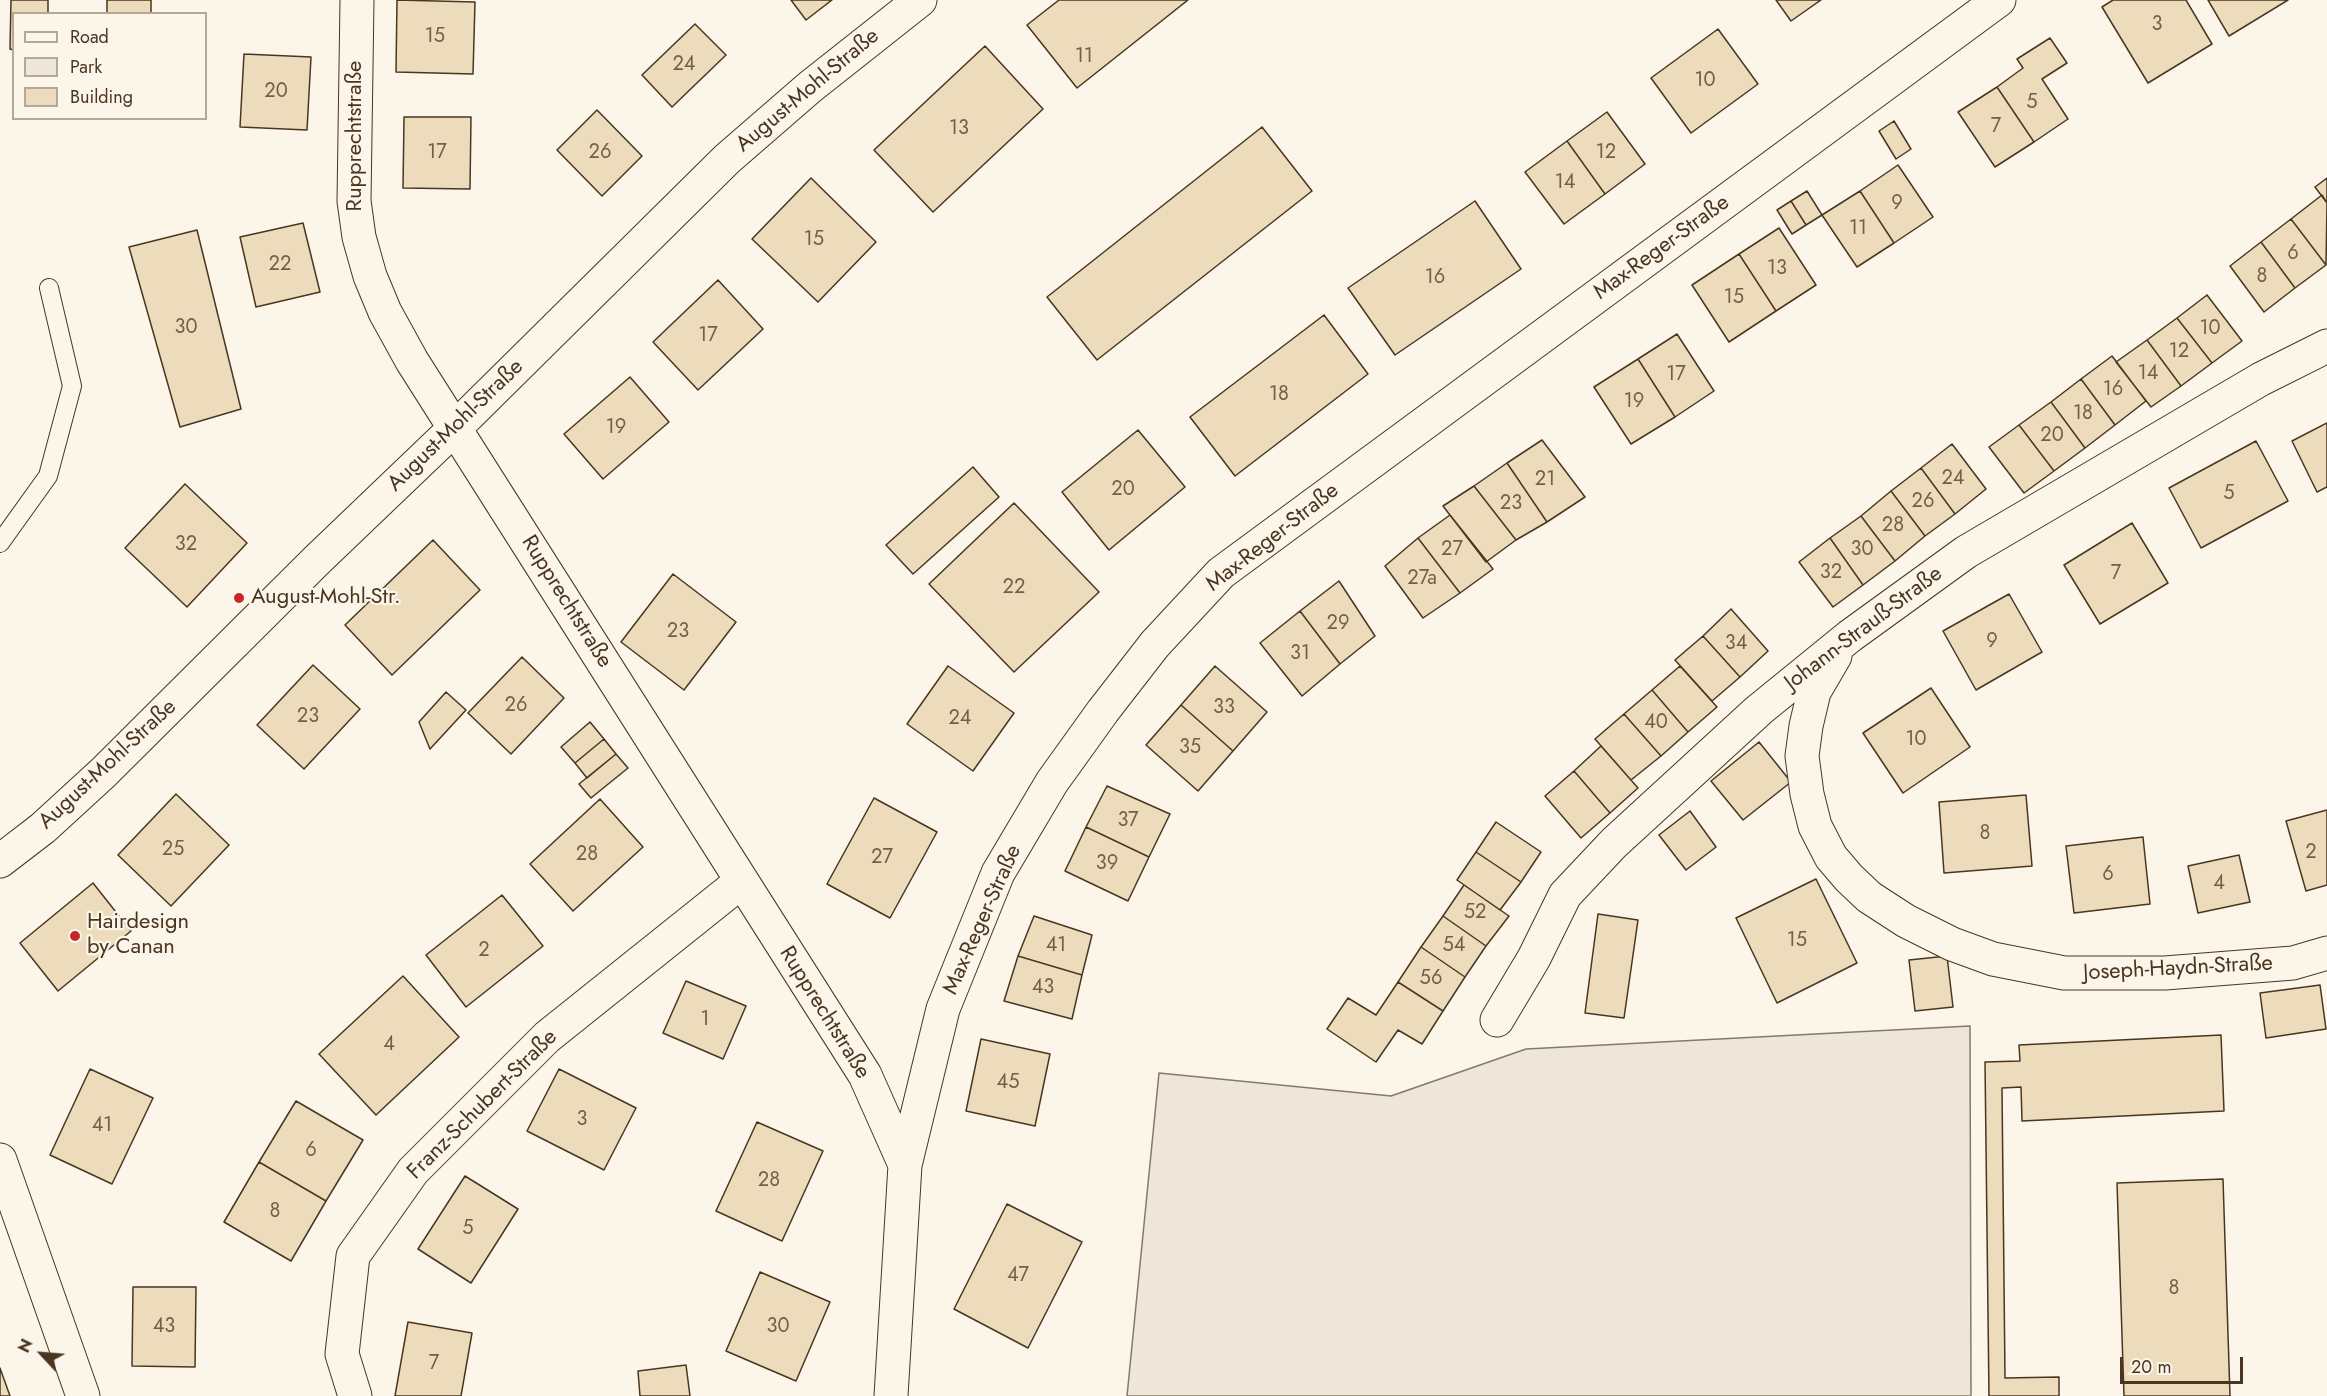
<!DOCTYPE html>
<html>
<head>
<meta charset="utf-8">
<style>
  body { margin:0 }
  #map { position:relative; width:2327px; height:1396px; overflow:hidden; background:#fbf6e9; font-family:Jost,sans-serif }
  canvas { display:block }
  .legend { position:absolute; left:12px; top:12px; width:195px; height:108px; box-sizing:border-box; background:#fbf6e9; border:2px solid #b4a999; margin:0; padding:8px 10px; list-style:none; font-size:18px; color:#4a3520 }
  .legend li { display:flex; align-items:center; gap:12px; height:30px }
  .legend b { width:30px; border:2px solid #b4a999 }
  .north { position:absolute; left:12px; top:1324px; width:60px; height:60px; -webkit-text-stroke:4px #fbf6e9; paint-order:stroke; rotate:296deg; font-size:16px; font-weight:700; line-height:24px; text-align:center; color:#4a3520 }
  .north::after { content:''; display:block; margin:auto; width:21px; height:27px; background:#4a3520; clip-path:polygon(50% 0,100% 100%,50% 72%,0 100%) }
  .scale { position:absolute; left:2120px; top:1357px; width:123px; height:27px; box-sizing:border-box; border:3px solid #4a3520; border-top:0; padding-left:8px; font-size:18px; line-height:21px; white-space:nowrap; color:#4a3520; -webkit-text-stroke:4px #fbf6e9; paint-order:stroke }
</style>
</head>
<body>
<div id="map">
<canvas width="2327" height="1396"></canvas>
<ul class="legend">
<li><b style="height:8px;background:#fbf6e9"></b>Road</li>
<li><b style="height:16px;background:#ede6d9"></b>Park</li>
<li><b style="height:16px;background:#ecdcbc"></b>Building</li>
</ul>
<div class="north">N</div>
<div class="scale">20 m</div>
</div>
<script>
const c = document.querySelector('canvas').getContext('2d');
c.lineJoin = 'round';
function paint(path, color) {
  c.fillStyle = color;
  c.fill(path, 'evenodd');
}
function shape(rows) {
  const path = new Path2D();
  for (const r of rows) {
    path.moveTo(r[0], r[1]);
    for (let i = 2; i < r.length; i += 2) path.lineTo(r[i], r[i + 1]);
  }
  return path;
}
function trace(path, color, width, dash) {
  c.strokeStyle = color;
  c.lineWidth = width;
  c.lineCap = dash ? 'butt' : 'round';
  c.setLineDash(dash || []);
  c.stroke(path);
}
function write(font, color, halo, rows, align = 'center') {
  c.font = font + ' Jost,sans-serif';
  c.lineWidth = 4.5;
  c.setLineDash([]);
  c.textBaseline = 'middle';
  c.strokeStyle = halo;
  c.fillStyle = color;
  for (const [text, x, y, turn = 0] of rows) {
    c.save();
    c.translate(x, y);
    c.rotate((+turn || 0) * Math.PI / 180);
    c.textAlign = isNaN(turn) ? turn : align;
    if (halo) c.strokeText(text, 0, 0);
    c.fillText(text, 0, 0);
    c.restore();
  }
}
const green = shape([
  [1970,1026,1971,1396,1127,1396,1159,1073,1391,1096,1526,1049,1970,1026]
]);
paint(green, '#ede6d9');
trace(green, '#887966', 1.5);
const building = shape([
  [11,0,48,0,48,14,14,14,14,50,10,49,11,0],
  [107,0,151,0,151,14,107,14,107,0],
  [397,0,475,2,473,74,396,72,397,0],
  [791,0,832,0,806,20,791,0],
  [1059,0,1188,0,1077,88,1027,25,1059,0],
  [1776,0,1821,0,1791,21,1776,0],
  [2113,0,2186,0,2212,44,2148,83,2102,7,2113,0],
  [2208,0,2288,0,2229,36,2208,0],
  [695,24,726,55,672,107,642,75,695,24],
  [1718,29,1758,84,1691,133,1651,78,1718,29],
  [2050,38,2067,63,2042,79,2068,119,2034,142,1997,87,2023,68,2017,59,2050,38],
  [985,46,1043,109,933,212,874,150,985,46],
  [244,54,311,57,307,130,240,127,244,54],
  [1997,87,2034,142,1995,167,1958,112,1997,87],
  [597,110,642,156,602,196,557,150,597,110],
  [1607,112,1645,164,1605,194,1567,141,1607,112],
  [404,117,471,117,470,189,403,188,404,117],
  [1894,121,1911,149,1896,159,1879,131,1894,121],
  [1262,127,1312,191,1097,360,1047,297,1262,127],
  [1567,141,1605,194,1564,224,1525,172,1567,141],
  [1898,165,1933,217,1894,243,1860,191,1898,165],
  [811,178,876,242,818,302,752,239,811,178],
  [2327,178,2327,203,2315,187,2327,178],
  [1807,191,1822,215,1806,225,1791,201,1807,191],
  [1860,191,1894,243,1857,267,1822,215,1860,191],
  [2322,195,2327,203,2326,265,2291,219,2322,195],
  [1475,201,1521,269,1395,355,1348,288,1475,201],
  [1791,201,1806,225,1792,234,1777,210,1791,201],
  [2291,219,2326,265,2295,288,2261,242,2291,219],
  [303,223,320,292,256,307,240,237,303,223],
  [1779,228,1816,285,1776,311,1739,254,1779,228],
  [197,230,241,409,180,427,129,247,197,230],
  [2261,242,2295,288,2264,312,2230,266,2261,242],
  [1739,254,1776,311,1729,342,1692,285,1739,254],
  [718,280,763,329,698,390,653,342,718,280],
  [2207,295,2242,341,2212,363,2177,318,2207,295],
  [1324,315,1368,374,1235,476,1190,417,1324,315],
  [2177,318,2212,363,2181,386,2147,340,2177,318],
  [1677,334,1714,391,1675,417,1638,359,1677,334],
  [2147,340,2181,386,2151,407,2116,362,2147,340],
  [2112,356,2146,401,2115,425,2081,379,2112,356],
  [1638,359,1675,417,1631,444,1594,387,1638,359],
  [630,377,669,422,603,479,564,434,630,377],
  [2081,379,2115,425,2085,448,2051,402,2081,379],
  [2051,402,2085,448,2054,471,2019,425,2051,402],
  [2327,423,2327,487,2317,492,2292,441,2327,423],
  [2019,425,2054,471,2024,493,1989,447,2019,425],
  [1138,430,1185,487,1109,550,1062,492,1138,430],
  [1542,440,1585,497,1547,522,1507,463,1542,440],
  [2256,441,2288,501,2201,548,2169,488,2256,441],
  [1952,444,1986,489,1955,514,1921,468,1952,444],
  [1507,463,1547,522,1516,540,1474,486,1507,463],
  [973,467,999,497,913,574,886,545,973,467],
  [1921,468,1955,514,1925,536,1891,491,1921,468],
  [185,484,247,543,187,607,125,548,185,484],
  [1474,486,1516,540,1486,562,1443,506,1474,486],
  [1891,491,1925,536,1895,561,1861,516,1891,491],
  [1014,503,1099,592,1014,672,929,584,1014,503],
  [1450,515,1493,569,1460,593,1418,538,1450,515],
  [1861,516,1895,561,1863,585,1830,538,1861,516],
  [2132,523,2168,583,2100,624,2064,565,2132,523],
  [1418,538,1460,593,1423,618,1385,566,1418,538],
  [1830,538,1863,585,1833,607,1799,562,1830,538],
  [433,540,480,590,392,675,345,625,433,540],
  [673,574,736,622,684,690,621,642,673,574],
  [1339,581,1375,636,1340,664,1300,611,1339,581],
  [2009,594,2042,652,1976,690,1943,631,2009,594],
  [1731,609,1768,651,1740,677,1703,636,1731,609],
  [1300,611,1340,664,1302,696,1260,643,1300,611],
  [1703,636,1740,677,1712,701,1675,660,1703,636],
  [522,657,564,698,511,754,468,713,522,657],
  [313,665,360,709,304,769,257,725,313,665],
  [948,666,1014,713,973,771,907,724,948,666],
  [1215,666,1267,712,1233,751,1181,705,1215,666],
  [1680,666,1717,707,1688,732,1652,690,1680,666],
  [1931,688,1970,747,1903,793,1863,733,1931,688],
  [1652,690,1688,732,1661,756,1624,714,1652,690],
  [446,692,466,710,430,749,419,722,446,692],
  [1181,705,1233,751,1198,791,1146,745,1181,705],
  [1624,714,1661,756,1631,780,1595,739,1624,714],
  [590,722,604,739,575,763,561,747,590,722],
  [604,739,616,754,587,778,575,763,604,739],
  [1759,742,1791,782,1743,820,1711,781,1759,742],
  [1601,746,1638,788,1610,813,1574,771,1601,746],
  [616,754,628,768,591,798,579,784,616,754],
  [1574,771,1610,813,1581,838,1545,796,1574,771],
  [1107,786,1170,814,1149,857,1086,827,1107,786],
  [176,794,229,845,171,906,118,855,176,794],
  [2026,795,2032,866,1944,873,1939,802,2026,795],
  [874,798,937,832,890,918,827,884,874,798],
  [600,799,643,847,573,911,530,864,600,799],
  [2327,810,2327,885,2306,891,2286,821,2327,810],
  [1690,811,1716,847,1686,870,1659,835,1690,811],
  [1496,822,1541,852,1521,882,1476,852,1496,822],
  [1086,827,1149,857,1128,901,1065,871,1086,827],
  [2143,837,2150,904,2074,913,2066,846,2143,837],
  [1476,852,1521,882,1500,910,1457,880,1476,852],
  [2239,855,2250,902,2198,913,2188,866,2239,855],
  [1816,879,1857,963,1777,1003,1736,918,1816,879],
  [93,883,131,931,58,991,20,943,93,883],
  [1464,885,1509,916,1486,946,1443,916,1464,885],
  [502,895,543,946,466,1007,426,955,502,895],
  [1598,914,1638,920,1624,1018,1585,1013,1598,914],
  [1034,916,1092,935,1082,975,1018,956,1034,916],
  [1443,916,1486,946,1465,977,1421,947,1443,916],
  [1421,947,1465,977,1443,1011,1398,982,1421,947],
  [1018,956,1082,975,1072,1019,1004,1001,1018,956],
  [1947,956,1953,1007,1915,1011,1909,960,1947,956],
  [403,976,459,1037,376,1115,319,1054,403,976],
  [686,981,746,1006,723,1059,663,1033,686,981],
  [1398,982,1443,1011,1422,1044,1398,1030,1376,1062,1327,1029,1348,998,1376,1015,1398,982],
  [2320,985,2326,1029,2266,1038,2260,993,2320,985],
  [2221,1035,2224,1111,2022,1121,2021,1087,2002,1088,2005,1378,2059,1377,2059,1396,1989,1396,1985,1062,2020,1061,2019,1045,2221,1035],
  [981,1039,1050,1054,1035,1126,966,1111,981,1039],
  [90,1069,153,1098,112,1184,50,1155,90,1069],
  [559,1069,636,1108,604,1170,527,1131,559,1069],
  [296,1101,363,1140,326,1201,259,1162,296,1101],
  [757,1122,823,1151,782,1241,716,1211,757,1122],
  [259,1162,326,1201,291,1261,224,1222,259,1162],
  [465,1176,518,1209,471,1283,418,1249,465,1176],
  [2223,1179,2230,1396,2124,1396,2117,1183,2223,1179],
  [1007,1204,1082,1242,1028,1348,954,1309,1007,1204],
  [760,1272,830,1302,796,1381,726,1351,760,1272],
  [133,1287,196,1287,195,1367,132,1366,133,1287],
  [408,1322,472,1333,461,1396,395,1396,408,1322],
  [686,1365,690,1396,640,1396,638,1371,686,1365],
  [0,1368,10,1396,0,1396,0,1368]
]);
paint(building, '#ecdcbc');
trace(building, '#4a3520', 1.5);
const lane = shape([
  [0,543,48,476,72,386,49,288]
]);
const street = shape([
  [357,0,354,201,359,237,370,276,385,312,412,361,865,1075,905,1165],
  [1835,656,1814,692,1806,726,1802,756,1807,794,1815,826,1831,857,1849,878,1869,897,1906,921,1952,944,1993,959,2064,973,2165,973,2293,963,2327,953],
  [1497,1020,1534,958,1565,895,1614,843,1759,710,1850,636,1966,552,2261,379,2327,346],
  [0,1160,83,1396],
  [355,1396,342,1354,353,1256,413,1171,547,1037,742,881],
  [891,1396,905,1165,943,1009,998,873,1052,782,1103,711,1155,644,1221,573,1999,0]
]);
const secondary = shape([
  [0,861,43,828,103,773,316,561,455,428,727,159,810,87,920,0]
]);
trace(lane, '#4a3520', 20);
trace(street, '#4a3520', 35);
trace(secondary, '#4a3520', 35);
trace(lane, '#fbf6e9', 18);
trace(street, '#fbf6e9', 33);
trace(secondary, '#fbf6e9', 33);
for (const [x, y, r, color] of [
  [239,598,6,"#c62828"],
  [75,936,6,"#c62828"]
]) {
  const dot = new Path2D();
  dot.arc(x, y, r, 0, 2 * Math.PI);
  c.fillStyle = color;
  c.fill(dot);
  trace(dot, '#fbf6e9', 2);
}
write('20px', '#725f47', null, [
  ["3",2157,25],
  ["15",435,37],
  ["11",1084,57],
  ["24",684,65],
  ["10",1705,81],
  ["20",276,92],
  ["5",2032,103],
  ["7",1996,127],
  ["13",959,129],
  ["17",437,153],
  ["26",600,153],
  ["12",1606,153],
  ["14",1565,183],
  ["9",1897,204],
  ["11",1858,229],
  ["15",814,240],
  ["6",2293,254],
  ["22",280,265],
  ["13",1777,269],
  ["8",2262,277],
  ["16",1435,278],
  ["15",1734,298],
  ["30",186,328],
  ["10",2210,329],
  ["17",708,336],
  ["12",2179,352],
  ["14",2148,374],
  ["17",1676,375],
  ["16",2113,390],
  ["18",1279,395],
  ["19",1634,402],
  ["18",2083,414],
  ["19",616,428],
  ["20",2052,436],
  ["24",1953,479],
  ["21",1545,480],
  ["20",1123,490],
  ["5",2229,494],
  ["26",1923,502],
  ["23",1511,504],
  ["28",1893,526],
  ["32",186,545],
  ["27",1452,550],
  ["30",1862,550],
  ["32",1831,573],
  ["7",2116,574],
  ["27a",1422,579],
  ["22",1014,588],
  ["29",1338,624],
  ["23",678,632],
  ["9",1992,642],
  ["34",1736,644],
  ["31",1300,654],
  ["26",516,706],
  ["33",1224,708],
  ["23",308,717],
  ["24",960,719],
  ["40",1656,723],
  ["10",1916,740],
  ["35",1190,748],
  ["37",1128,821],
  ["8",1985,834],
  ["25",173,850],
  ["2",2311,853],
  ["28",587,855],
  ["27",882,858],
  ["39",1107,864],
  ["6",2108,875],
  ["4",2219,884],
  ["52",1475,913],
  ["15",1797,941],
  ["41",1056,946],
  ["54",1454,946],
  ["2",484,951],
  ["56",1431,979],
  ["43",1043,988],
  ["1",705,1020],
  ["4",389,1045],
  ["45",1008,1083],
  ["3",582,1120],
  ["41",102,1126],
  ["6",311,1151],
  ["28",769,1181],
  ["8",275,1212],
  ["5",468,1229],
  ["47",1018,1276],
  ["8",2174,1289],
  ["43",164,1327],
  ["30",778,1327],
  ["7",434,1364]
]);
write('22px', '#4a3520', '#fbf6e9', [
  ["August-Mohl-Straße",808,91,-40],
  ["Rupprechtstraße",356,136,-90],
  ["Max-Reger-Straße",1662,248,-36],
  ["August-Mohl-Straße",456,426,-44],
  ["Max-Reger-Straße",1273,538,-38],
  ["Rupprechtstraße",566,602,58],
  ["Johann-Strauß-Straße",1864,629,-37],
  ["August-Mohl-Straße",108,765,-43],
  ["Max-Reger-Straße",983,920,-66],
  ["Joseph-Haydn-Straße",2178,969,-3],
  ["Rupprechtstraße",824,1013,58],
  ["Franz-Schubert-Straße",483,1105,-45]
]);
write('22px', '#4a3520', '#fbf6e9', [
  ["August-Mohl-Str.",251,598],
  ["Hairdesign",87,923],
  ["by Canan",87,948]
], 'left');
</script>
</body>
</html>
